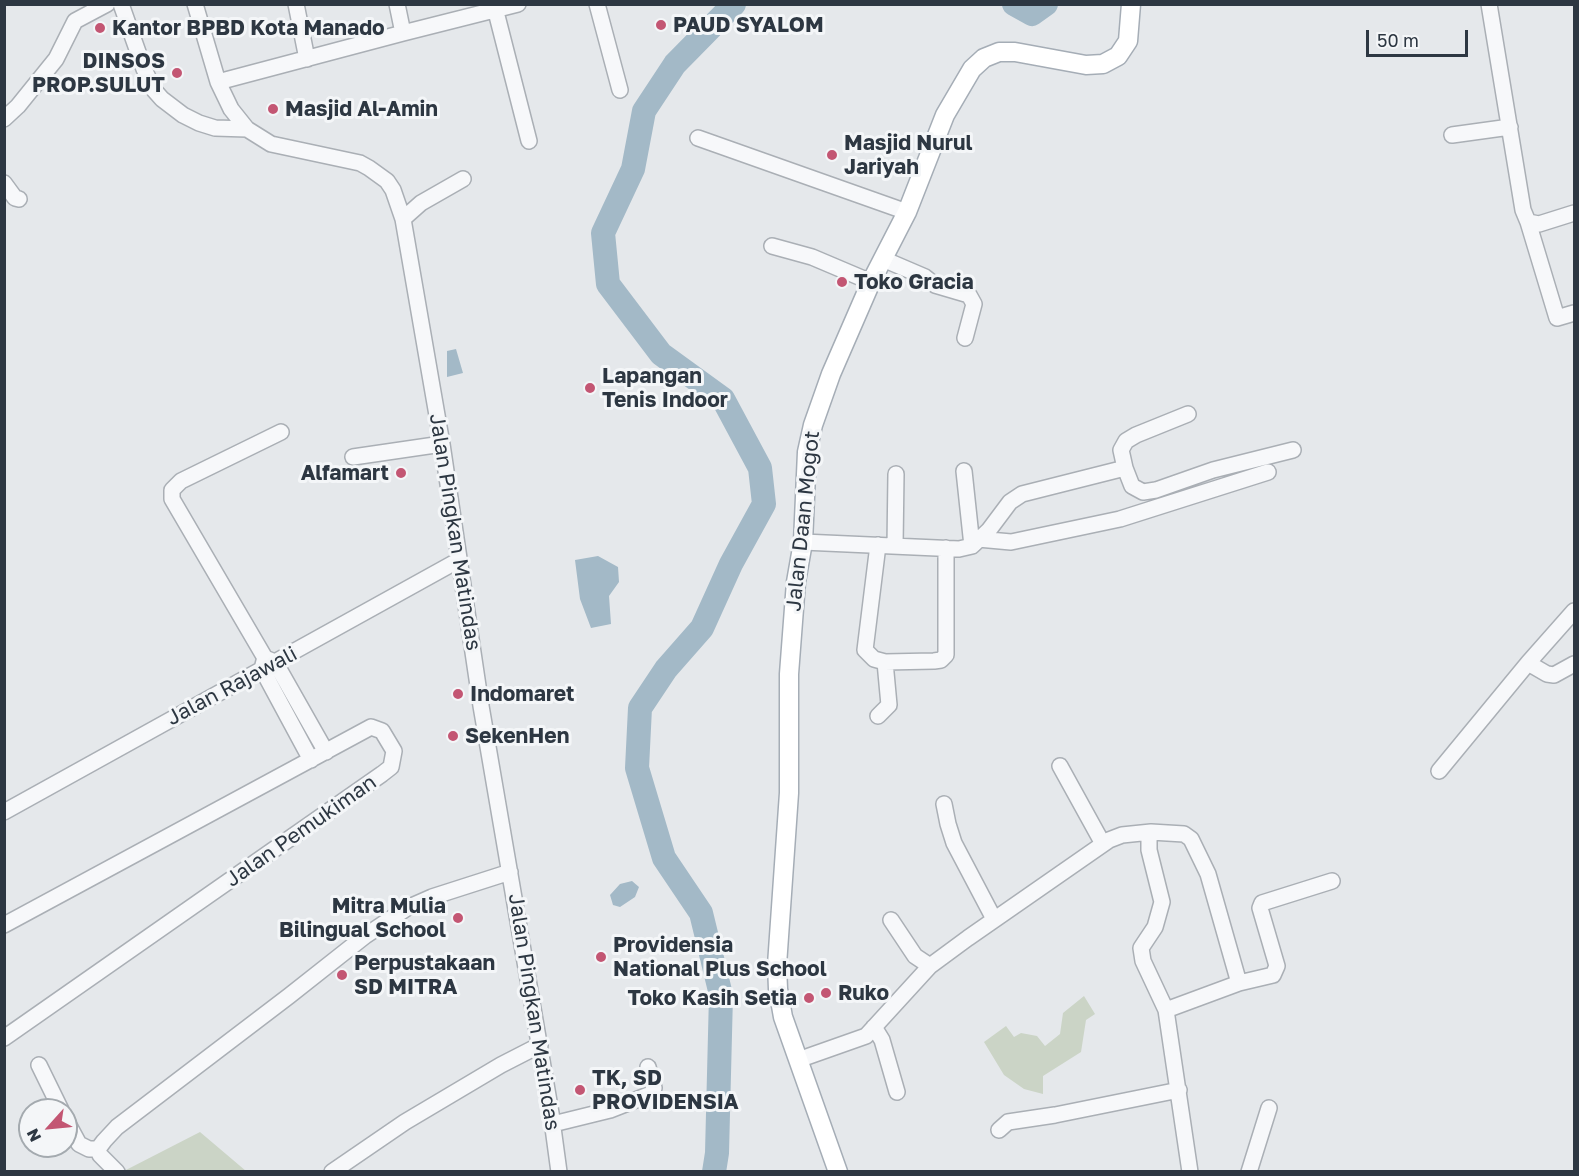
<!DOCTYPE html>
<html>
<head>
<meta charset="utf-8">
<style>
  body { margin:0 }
  #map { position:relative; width:1579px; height:1176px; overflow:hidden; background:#e5e8eb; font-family:"Golos Text",sans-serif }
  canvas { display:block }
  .frame { position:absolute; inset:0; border:6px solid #2d3742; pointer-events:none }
  .north { position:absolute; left:18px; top:1098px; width:60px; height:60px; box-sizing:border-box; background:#f4f6f8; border:2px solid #a4aaaf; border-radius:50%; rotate:243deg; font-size:16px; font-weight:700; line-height:24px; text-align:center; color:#2d3742 }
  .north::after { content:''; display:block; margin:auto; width:21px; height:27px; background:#c35673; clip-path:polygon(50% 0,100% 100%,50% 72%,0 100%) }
  .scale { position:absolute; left:1366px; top:30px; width:102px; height:27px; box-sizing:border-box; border:3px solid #2d3742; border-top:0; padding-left:8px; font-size:18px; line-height:21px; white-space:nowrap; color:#2d3742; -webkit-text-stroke:4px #f4f6f8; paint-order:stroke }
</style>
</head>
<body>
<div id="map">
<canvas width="1579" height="1176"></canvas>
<div class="frame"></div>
<div class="north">N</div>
<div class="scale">50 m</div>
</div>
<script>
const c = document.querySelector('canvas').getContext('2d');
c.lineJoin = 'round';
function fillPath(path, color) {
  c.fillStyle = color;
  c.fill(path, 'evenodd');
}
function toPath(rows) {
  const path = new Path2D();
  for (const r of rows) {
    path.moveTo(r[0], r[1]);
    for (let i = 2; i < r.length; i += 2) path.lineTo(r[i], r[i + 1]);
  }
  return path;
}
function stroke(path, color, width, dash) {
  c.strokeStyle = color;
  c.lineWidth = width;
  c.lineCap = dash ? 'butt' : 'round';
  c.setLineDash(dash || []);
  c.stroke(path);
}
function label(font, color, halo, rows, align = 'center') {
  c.font = font + ' "Golos Text",sans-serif';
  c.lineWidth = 6;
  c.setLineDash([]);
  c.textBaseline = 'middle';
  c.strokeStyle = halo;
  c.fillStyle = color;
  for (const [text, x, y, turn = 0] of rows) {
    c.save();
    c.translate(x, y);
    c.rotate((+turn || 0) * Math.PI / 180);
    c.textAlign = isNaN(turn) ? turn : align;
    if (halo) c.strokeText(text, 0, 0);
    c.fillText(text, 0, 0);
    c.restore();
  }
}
const green = toPath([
  [1084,996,1095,1014,1086,1020,1081,1052,1043,1076,1043,1094,1024,1089,1004,1075,984,1042,1006,1026,1014,1037,1021,1033,1037,1036,1045,1046,1060,1034,1063,1013],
  [200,1132,246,1171,124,1171]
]);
const water = toPath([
  [456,349,463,373,447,377,447,351],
  [598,556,618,567,619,582,609,596,611,624,591,628,580,599,575,560],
  [632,881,639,887,635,897,620,907,613,905,610,895,620,884]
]);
const river = toPath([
  [1014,4,1032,14,1046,4],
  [714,1172,717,1153,721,995,701,913,664,858,637,768,640,708,666,669,702,628,731,564,764,504,760,468,723,399,661,354,608,284,603,233,633,169,644,111,675,64,734,4]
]);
const minor = toPath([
  [121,4,144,69,154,90,162,99,183,115,199,123,215,128,247,129],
  [195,4,218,82,231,109,247,129,271,144,360,163,369,168,387,181,393,190,403,219,442,444,481,706,551,1113,559,1172],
  [296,4,307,59],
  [397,4,403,33],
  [494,4,529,141],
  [597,4,620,90],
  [1489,4,1523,210,1528,222,1539,224,1574,213],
  [218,82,403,33,518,4],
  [4,119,18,106,56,59,75,21,107,4],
  [1452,135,1510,127],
  [698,138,907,212],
  [4,183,15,198,19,199],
  [403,219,421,203,463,179],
  [1528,222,1557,318,1574,313],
  [772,246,812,257,871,282],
  [883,259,925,277,935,285,969,295,974,304,965,338],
  [281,432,181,481,172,490,172,499,265,658,275,662,326,752],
  [353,457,442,444],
  [1125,468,1121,450,1126,441,1136,435,1188,414],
  [964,471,972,546],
  [978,539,1011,542,1120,519,1268,472],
  [803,542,959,549,972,546,989,530,1010,502,1022,494,1125,468,1132,486,1143,492,1156,490,1213,470,1293,450],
  [878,545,865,650,874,659,885,662,934,661,941,660,946,655,946,548],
  [895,546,896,474],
  [264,661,262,669,311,760],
  [1528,663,1547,674,1554,675,1574,664],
  [878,716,889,705,885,662],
  [1060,766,1103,844],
  [1439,771,1528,663,1574,611],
  [944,804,948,824,954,843,994,919],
  [4,812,459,560],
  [1151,832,1149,840,1149,850,1162,902,1155,927,1141,948,1143,961,1166,1010,1190,1172],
  [891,920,915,956,930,966],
  [4,925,371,727,382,731,394,751,391,767,382,774,4,1038],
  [1166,1010,1239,983,1273,975,1277,966,1260,908,1262,903,1332,881],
  [874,1027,882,1040,897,1092],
  [798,1060,866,1036,930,966,968,938,1109,840,1122,835,1151,832,1184,834,1191,839,1208,874,1239,983],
  [39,1065,61,1110],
  [66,1120,79,1144,89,1149,98,1149],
  [553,1124,610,1110,651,1094,654,1088,648,1067],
  [999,1130,1008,1122,1055,1115,1179,1090],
  [117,1172,100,1155,98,1149,104,1141,117,1127,289,996,365,936,407,908,432,897,510,872],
  [332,1172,405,1122,501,1065,540,1045],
  [1249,1172,1269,1108]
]);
const major = toPath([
  [838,1172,783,1017,778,989,777,965,789,793,789,674,796,582,803,542,807,452,813,425,831,374,871,282,907,212,945,115,972,69,984,58,999,52,1015,52,1086,65,1103,64,1118,56,1128,41,1131,4]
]);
const markers = [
  [661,25,6,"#c35673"],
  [100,28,6,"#c35673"],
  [177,73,6,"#c35673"],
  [273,109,6,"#c35673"],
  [832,155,6,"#c35673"],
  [842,282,6,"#c35673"],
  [590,388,6,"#c35673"],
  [401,473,6,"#c35673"],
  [458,694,6,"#c35673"],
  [453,736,6,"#c35673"],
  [458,918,6,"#c35673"],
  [601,957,6,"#c35673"],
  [342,975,6,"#c35673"],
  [826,993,6,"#c35673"],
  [809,998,6,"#c35673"],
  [580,1090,6,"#c35673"]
];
const poiNames = [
  ["PAUD SYALOM",673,25],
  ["Kantor BPBD Kota Manado",112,28],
  ["DINSOS",165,61,"right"],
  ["PROP.SULUT",165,85,"right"],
  ["Masjid Al-Amin",285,109],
  ["Masjid Nurul",844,143],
  ["Jariyah",844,167],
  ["Toko Gracia",854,282],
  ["Lapangan",602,376],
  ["Tenis Indoor",602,400],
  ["Alfamart",389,473,"right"],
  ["Indomaret",470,694],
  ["SekenHen",465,736],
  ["Mitra Mulia",446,906,"right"],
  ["Bilingual School",446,930,"right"],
  ["Providensia",613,945],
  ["National Plus School",613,969],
  ["Perpustakaan",354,963],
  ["SD MITRA",354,987],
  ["Ruko",838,993],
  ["Toko Kasih Setia",797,998,"right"],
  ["TK, SD",592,1078],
  ["PROVIDENSIA",592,1102]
];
const streetNames = [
  ["Jalan Daan Mogot",803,521,-84],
  ["Jalan Pingkan Matindas",455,532,81],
  ["Jalan Rajawali",232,686,-28],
  ["Jalan Pemukiman",301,831,-35],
  ["Jalan Pingkan Matindas",534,1012,81]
];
fillPath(green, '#cbd4c6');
fillPath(water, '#a3b9c7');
stroke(river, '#a3b9c7', 24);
stroke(minor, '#aaafb5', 18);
stroke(major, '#a5adb6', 21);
stroke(minor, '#f7f8fa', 15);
stroke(major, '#fff', 18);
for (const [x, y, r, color] of markers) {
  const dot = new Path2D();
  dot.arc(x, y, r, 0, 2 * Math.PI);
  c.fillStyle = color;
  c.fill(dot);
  stroke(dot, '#f4f6f8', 2);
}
label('bold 21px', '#2d3742', '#f4f6f8', poiNames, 'left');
label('21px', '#2d3742', '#f4f6f8', streetNames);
</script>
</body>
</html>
